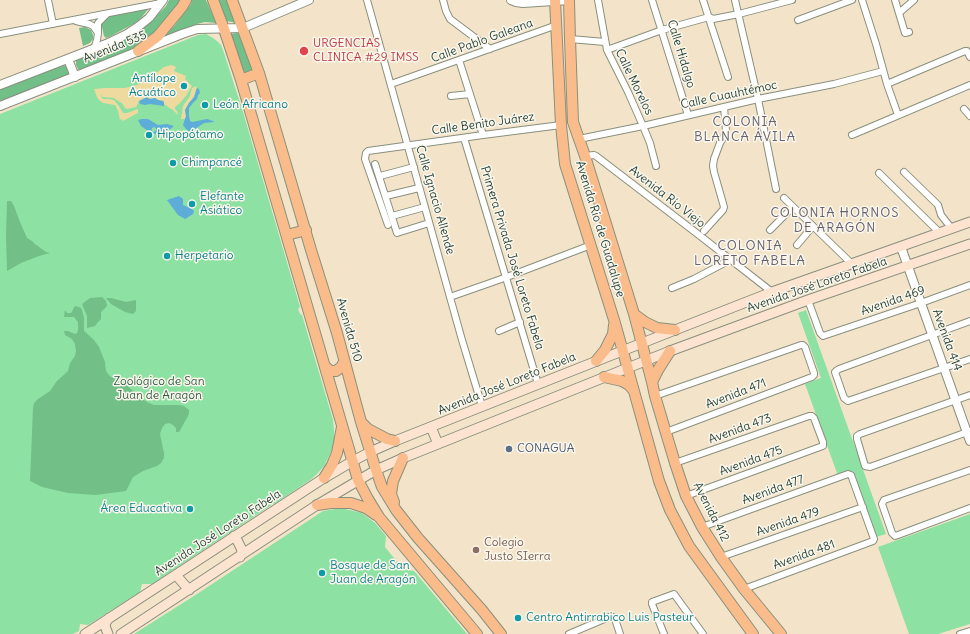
<!DOCTYPE html>
<html>
<head>
<meta charset="utf-8">
<style>
  body { margin:0 }
  canvas { display:block; background:#f3e4c9 }
</style>
</head>
<body>
<canvas width="970" height="634"></canvas>
<script>
const c = document.querySelector('canvas').getContext('2d');
c.lineJoin = 'round';
function fillPath(path, color) {
  c.fillStyle = color;
  c.fill(path, 'evenodd');
}
function toPath(rows) {
  const path = new Path2D();
  for (const r of rows) {
    path.moveTo(r[0], r[1]);
    for (let i = 2; i < r.length; i += 2) path.lineTo(r[i], r[i + 1]);
  }
  return path;
}
function stroke(path, color, width, dash) {
  c.strokeStyle = color;
  c.lineWidth = width;
  c.lineCap = dash ? 'butt' : 'round';
  c.setLineDash(dash || []);
  c.stroke(path);
}
function label(font, color, halo, rows, align = 'center') {
  c.font = font + ' Delius,sans-serif';
  c.lineWidth = 3;
  c.setLineDash([]);
  c.textBaseline = 'middle';
  c.strokeStyle = halo;
  c.fillStyle = color;
  for (const [text, x, y, turn = 0] of rows) {
    c.save();
    c.translate(x, y);
    c.rotate((+turn || 0) * Math.PI / 180);
    c.textAlign = isNaN(turn) ? turn : align;
    if (halo) c.strokeText(text, 0, 0);
    c.fillText(text, 0, 0);
    c.restore();
  }
}
const green = toPath([
  [206,34,213,38,217,41,221,45,224,53,243,112,300,307,298,309,300,314,302,315,333,420,334,431,334,442,330,454,324,466,317,474,310,480,274,504,273,503,270,506,152,584,142,584,140,592,88,625,80,624,79,631,73,634,0,634,0,114,198,35],
  [806,310,886,534,876,537,853,471,838,476,805,384,821,378,798,313],
  [341,508,362,513,375,523,386,536,385,547,403,569,414,571,467,634,134,634,197,594,323,511],
  [970,514,970,624,938,634,909,634,878,547]
]);
const forest = toPath([
  [169,0,183,0,163,27,142,44,130,50,90,67,82,70,78,69,76,65,76,60,79,58,115,44,138,33,148,25,158,14,166,6],
  [192,0,206,0,216,23,205,22,197,24,164,37,175,25,191,4],
  [217,0,228,0,238,24,232,22,226,21],
  [150,7,141,18,135,23,111,36,106,38,104,36,102,27,102,23,106,18,110,16],
  [85,27,91,30,93,35,93,39,90,43,83,46,79,28],
  [236,33,243,34,256,68,246,76,244,72,231,34],
  [63,65,66,66,69,69,69,73,67,76,0,103,0,89],
  [7,201,11,201,14,206,20,222,27,238,32,241,35,244,46,252,50,253,39,256,21,263,7,271,6,237],
  [102,297,106,301,107,306,101,312,101,319,98,322,95,326,87,328,87,316,82,304,90,298],
  [106,298,111,298,126,302,136,300,136,311,133,314,125,312,111,304],
  [76,306,81,308,82,310,84,318,84,331,94,340,99,347,105,362,106,371,108,374,111,377,117,378,122,381,142,399,149,403,154,405,180,405,184,406,189,410,189,413,188,416,179,432,176,432,176,428,173,425,169,423,165,424,162,428,160,434,164,453,164,458,161,463,157,466,143,471,133,477,126,491,95,495,68,493,42,487,30,481,33,408,34,403,38,399,50,391,57,381,68,371,70,363,75,356,76,351,75,344,72,339,65,335,64,331,68,331,75,334,77,333,78,330,78,322,74,317,64,317,64,316,65,310,67,313,71,313,73,310,74,307]
]);
const sand = toPath([
  [171,65,176,67,174,71,186,76,185,79,192,86,190,89,186,96,179,104,175,107,175,109,177,111,178,115,172,109,171,109,164,104,163,101,158,100,155,98,150,99,147,97,139,101,136,107,127,109,125,108,122,103,118,101,114,98,103,97,100,93,103,99,108,99,114,100,119,106,123,113,127,113,138,109,138,113,134,115,123,121,121,119,120,120,118,111,115,105,103,103,99,100,97,97,94,89,105,88,125,88,137,85,147,80,164,67],
  [197,86,194,97,189,103,185,110,186,116,185,119,181,119,183,106,185,103,190,96,192,88]
]);
const water = toPath([
  [197,88,199,89,200,93,198,95,197,99,193,103,189,108,189,116,190,121,192,122,207,119,213,121,214,122,204,123,195,129,189,131,186,129,183,125,186,116,185,110,189,103,194,97],
  [147,97,150,99,155,98,158,100,163,101,164,102,164,106,150,104,145,105,140,104,139,101],
  [142,119,148,119,158,125,167,124,174,126,165,133,155,134,153,133,156,130,156,128,154,127,152,128,151,133,141,126,138,120],
  [179,196,183,199,183,205,192,209,194,211,193,214,185,219,178,215,167,200]
]);
const minor = toPath([
  [48,0,53,24],
  [367,0,462,340,482,406],
  [443,0,446,11,450,19,490,49],
  [598,0,607,50,628,92,643,126,650,143,656,166],
  [652,0,688,115],
  [703,0,728,77],
  [735,0,758,99,776,189],
  [862,0,876,44,887,84,898,115],
  [895,0,905,33,909,32],
  [899,13,914,0],
  [798,20,852,0],
  [76,21,89,24,93,26,98,33,97,40,94,49],
  [98,33,98,23,107,14],
  [0,34,161,3],
  [570,39,605,42],
  [607,50,662,30,709,17,713,19,739,14,792,0],
  [459,60,483,135],
  [391,84,557,25],
  [887,84,965,51,967,51,970,57],
  [451,96,470,94],
  [964,109,970,116],
  [852,135,970,85],
  [464,138,538,384],
  [579,139,643,126,758,99,834,84,883,71],
  [585,156,594,155,596,156,699,235,772,292],
  [375,164,397,233,429,223],
  [904,172,936,203,938,205,941,215,952,229],
  [879,173,940,233],
  [380,176,414,167],
  [386,196,419,188],
  [784,198,852,264],
  [392,216,425,207],
  [388,225,365,159,366,153,368,151,483,135,561,125],
  [770,230,793,207],
  [704,231,723,210,724,207,714,172,713,166,714,159,720,143,725,135,726,131,724,107],
  [797,245,813,226],
  [672,288,694,279,730,260],
  [450,297,507,277,591,245],
  [808,300,820,333,823,336,921,303,970,285],
  [970,321,839,369,836,371,835,372,844,398,848,401,970,359],
  [499,331,520,322],
  [970,395,860,434,857,436,857,439,865,466,870,467,970,431],
  [655,396,801,345,803,345,805,347,814,373,814,375,812,377,666,432],
  [675,463,809,416,812,416,814,418,823,442,823,446,820,447,686,496],
  [970,470,884,500,882,504,892,533,895,536,898,535,970,508],
  [702,527,848,474,851,475,874,539,873,541,744,589],
  [721,557,863,507],
  [569,634,609,617,613,617,615,619,620,634],
  [664,634,652,604,652,602,674,594,703,634],
  [960,634,970,631]
]);
const tertiary = toPath([
  [511,0,516,2,523,3,569,0],
  [68,59,75,77],
  [0,85,106,44,127,34,139,26,149,18,163,0],
  [0,106,182,34,197,29,243,28,309,0],
  [901,247,970,441]
]);
const secondary = toPath([
  [431,427,438,444],
  [234,536,237,540,241,548,242,552,240,557],
  [176,575,189,590],
  [85,634,324,478,353,461,370,452,395,441,675,330,772,292,970,222],
  [108,634,105,626,106,622,109,618],
  [121,634,317,505,376,470,403,458,670,351,808,300,970,244]
]);
const primary = toPath([
  [213,0,224,29,241,80,358,480,368,499,379,517,477,634],
  [232,0,259,73,311,250,337,333,361,422,376,470,382,487,396,510,418,538,482,610,501,634],
  [555,0,561,125,565,164,615,323,659,481,670,510,689,546,753,634],
  [569,0,570,39,573,122,585,156,634,314,652,382,655,396,675,463,686,496,702,527,721,557,744,589,781,634],
  [138,51,158,36,182,7,186,0],
  [241,80,259,73],
  [287,235,306,230],
  [634,314,645,322,657,328,675,330],
  [596,361,605,350,613,334,614,325],
  [325,366,329,370,332,371,336,371,341,367,344,362],
  [604,377,622,381,629,385,634,391],
  [652,382,658,370,670,351],
  [362,423,368,429,387,439,395,441],
  [324,478,332,465,337,453,342,427],
  [394,502,391,494,393,481,403,458],
  [317,505,331,503,351,503,366,508,376,515]
]);
const markers = [
  [304,51,5,"#e0444e"],
  [184,86,4,"#0f9aa8"],
  [205,105,4,"#0f9aa8"],
  [149,135,4,"#0f9aa8"],
  [173,163,4,"#0f9aa8"],
  [192,204,4,"#0f9aa8"],
  [167,256,4,"#0f9aa8"],
  [509,449,4,"#5c6f8a"],
  [190,509,4,"#0f9aa8"],
  [476,550,4,"#8d6e63"],
  [322,573,4,"#0f9aa8"],
  [518,618,4,"#0f9aa8"]
];
const streetNames = [
  ["Calle Pablo Galeana",482,41,-20],
  ["Avenida 535",115,47,-22],
  ["Calle Hidalgo",681,54,73],
  ["Calle Morelos",634,82,64],
  ["Calle Cuauhtémoc",729,95,-12],
  ["Calle Benito Juárez",483,124,-8],
  ["Avenida Río Viejo",667,197,38],
  ["Calle Ignacio Allende",435,200,74],
  ["Avenida Río de Guadalupe",600,229,73],
  ["Primera Privada José Loreto Fabela",512,258,73],
  ["Avenida José Loreto Fabela",817,285,-19],
  ["Avenida 469",893,301,-19],
  ["Avenida 510",349,330,74],
  ["Avenida 414",947,340,70],
  ["Avenida José Loreto Fabela",507,384,-22],
  ["Avenida 471",736,394,-21],
  ["Avenida 473",740,429,-20],
  ["Avenida 475",751,461,-20],
  ["Avenida 477",773,490,-20],
  ["Avenida 412",711,512,63],
  ["Avenida 479",788,522,-19],
  ["Avenida José Loreto Fabela",218,533,-33],
  ["Avenida 481",804,555,-20]
];
const healthNames = [
  ["URGENCIAS",313,44],
  ["CLINICA #29 IMSS",313,58]
];
const cultureNames = [
  ["Antílope",176,79,"right"],
  ["Acuático",176,93,"right"],
  ["León Africano",213,105],
  ["Hipopótamo",157,135],
  ["Chimpancé",181,163],
  ["Elefante",200,197],
  ["Asiático",200,211],
  ["Herpetario",175,256],
  ["Área Educativa",182,509,"right"],
  ["Bosque de San",330,566],
  ["Juan de Aragón",330,580],
  ["Centro Antirrabico Luis Pasteur",526,618]
];
const parkNames = [
  ["Zoológico de San",159,382],
  ["Juan de Aragón",159,396]
];
const serviceNames = [
  ["CONAGUA",517,449]
];
const educationNames = [
  ["Colegio",484,543],
  ["Justo SIerra",484,557]
];
const neighbourhoodNames = [
  ["COLONIA",745,122],
  ["BLANCA ÁVILA",745,137],
  ["COLONIA HORNOS",835,213],
  ["DE ARAGÓN",835,228],
  ["COLONIA",750,246],
  ["LORETO FABELA",750,261]
];
fillPath(green, '#8de1a2');
fillPath(forest, '#72bf88');
fillPath(sand, '#eeda9e');
fillPath(water, '#5eacd8');
stroke(minor, '#89907e', 8);
stroke(tertiary, '#89907e', 10);
stroke(secondary, '#89907e', 11);
stroke(primary, '#89907e', 12);
stroke(minor, '#fff', 6);
stroke(tertiary, '#fff', 8);
stroke(secondary, '#fde4d1', 9);
stroke(primary, '#fabc8b', 10);
for (const [x, y, r, color] of markers) {
  const dot = new Path2D();
  dot.arc(x, y, r, 0, 2 * Math.PI);
  c.fillStyle = color;
  c.fill(dot);
  stroke(dot, '#fbf7ec', 1.5);
}
label('12px', '#1f3d34', '#fbf7ec', streetNames);
label('12px', '#be3a42', '#fbf7ec', healthNames, 'left');
label('12px', '#0d838f', '#fbf7ec', cultureNames, 'left');
label('12px', '#355e4a', '#fbf7ec', parkNames);
label('12px', '#4e5e75', '#fbf7ec', serviceNames, 'left');
label('12px', '#785e54', '#fbf7ec', educationNames, 'left');
c.letterSpacing = '1px';
label('13px', '#666270', '#fbf7ec', neighbourhoodNames);
c.letterSpacing = '0px';
</script>
</body>
</html>
